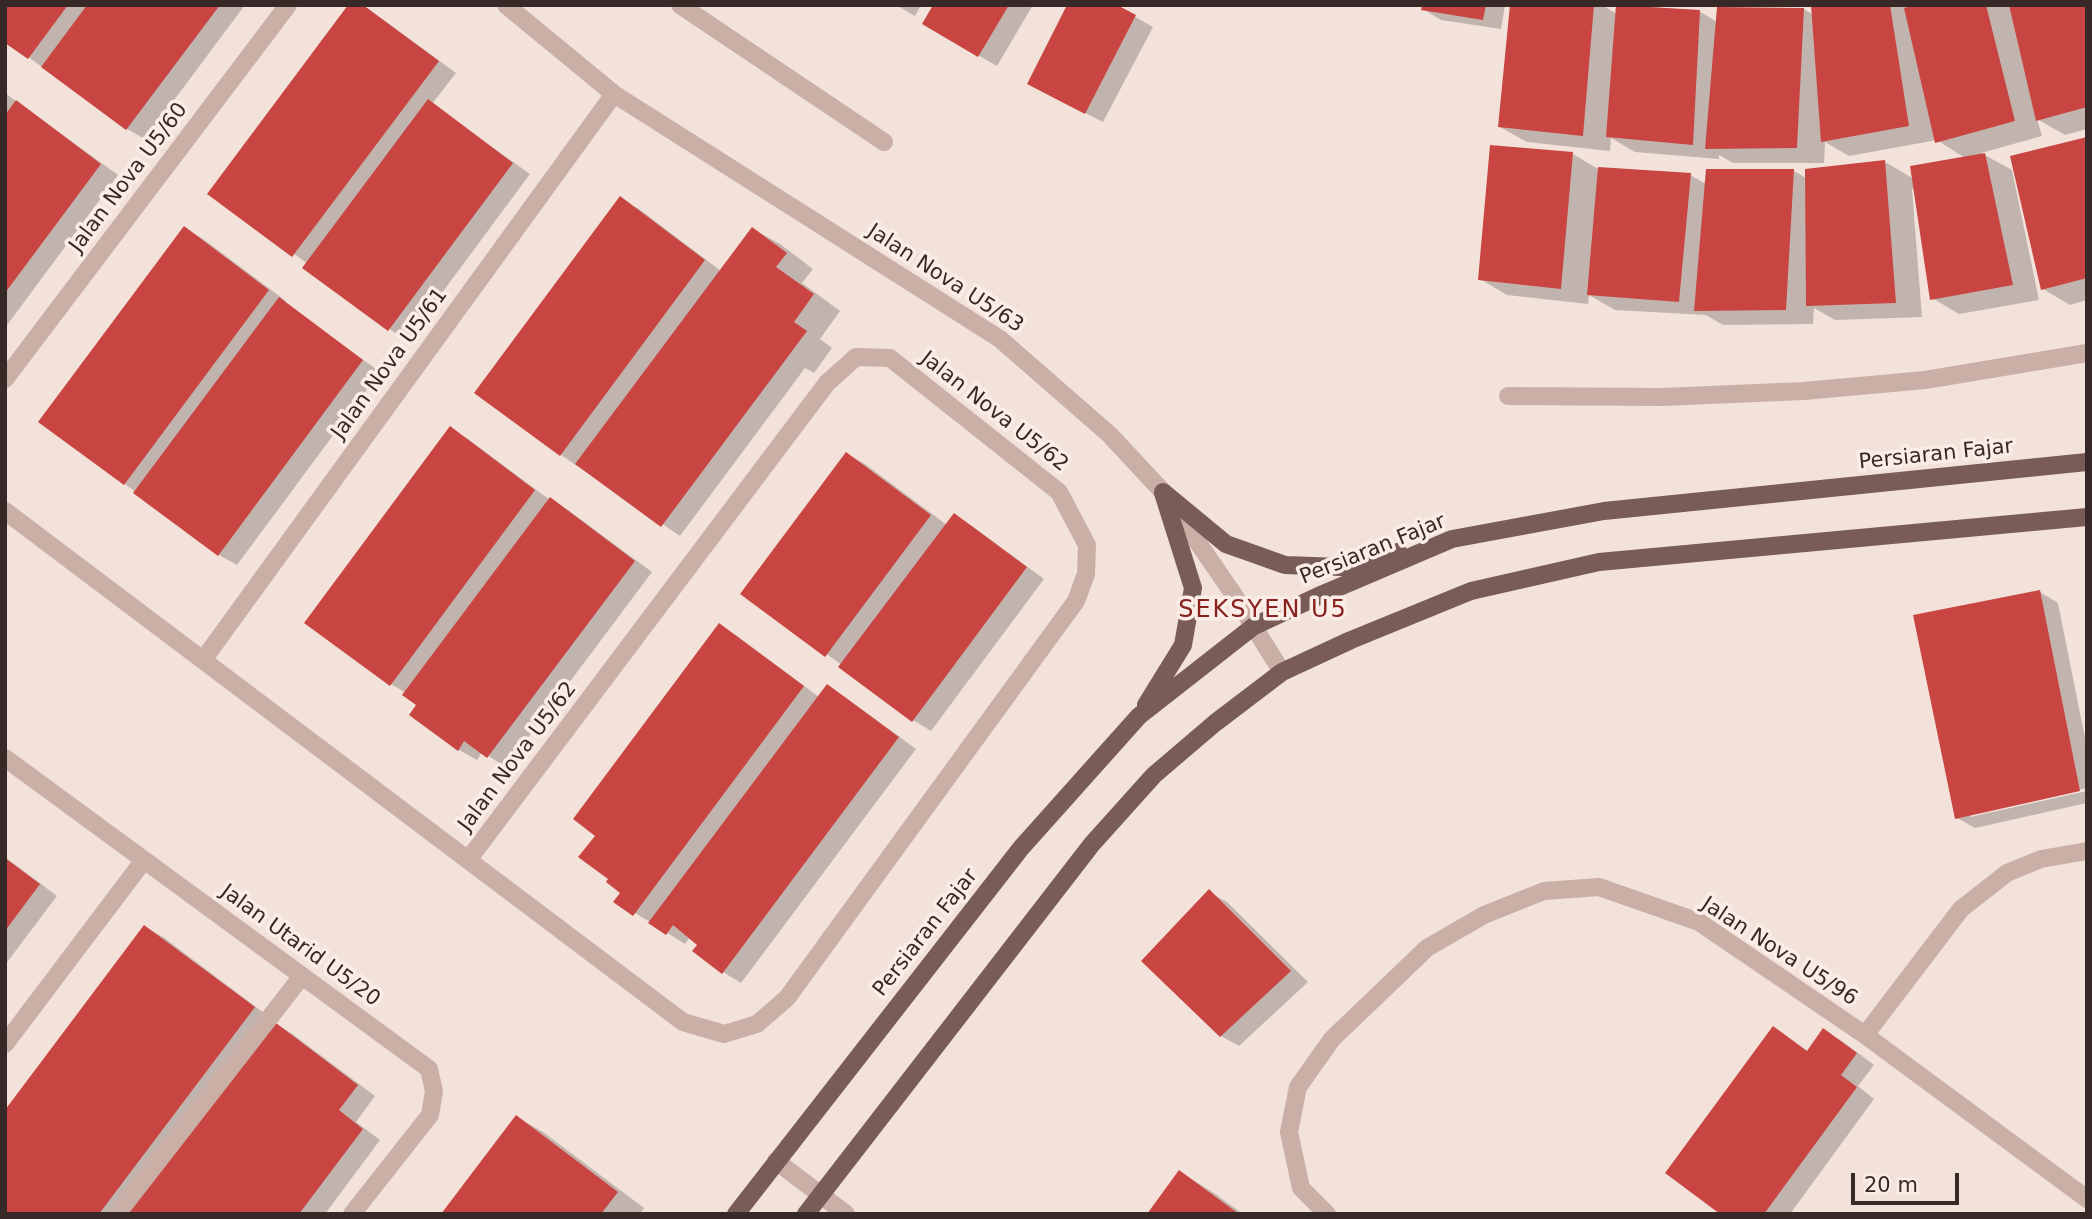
<!DOCTYPE html>
<html>
<head>
<meta charset="utf-8">
<style>
  body { margin:0 }
  #map { position:relative; width:2092px; height:1219px; overflow:hidden; background:#f2e2da; font-family:"DejaVu Sans",sans-serif }
  canvas { display:block }
  .frame { position:absolute; inset:0; border:7px solid #362927; pointer-events:none }
  .scale { position:absolute; left:1851px; top:1173px; width:108px; height:32px; box-sizing:border-box; border:4px solid #362927; border-top:0; padding-left:9px; font-size:21px; line-height:24px; white-space:nowrap; color:#362927; -webkit-text-stroke:5px #faede7; paint-order:stroke }
</style>
</head>
<body>
<div id="map">
<canvas width="2092" height="1219"></canvas>
<div class="frame"></div>
<div class="scale">20 m</div>
</div>
<script>
const c = document.querySelector('canvas').getContext('2d');
c.lineJoin = 'round';
function fillPath(path, color) {
  c.fillStyle = color;
  c.fill(path, 'evenodd');
}
function toPath(rows) {
  const path = new Path2D();
  for (const r of rows) {
    path.moveTo(r[0], r[1]);
    for (let i = 2; i < r.length; i += 2) path.lineTo(r[i], r[i + 1]);
  }
  return path;
}
function stroke(path, color, width, dash) {
  c.strokeStyle = color;
  c.lineWidth = width;
  c.lineCap = dash ? 'butt' : 'round';
  c.setLineDash(dash || []);
  c.stroke(path);
}
function label(font, color, halo, rows, align = 'center') {
  c.font = font + ' "DejaVu Sans",sans-serif';
  c.lineWidth = 7;
  c.setLineDash([]);
  c.textBaseline = 'middle';
  c.strokeStyle = halo;
  c.fillStyle = color;
  for (const [text, x, y, turn = 0] of rows) {
    c.save();
    c.translate(x, y);
    c.rotate((+turn || 0) * Math.PI / 180);
    c.textAlign = isNaN(turn) ? turn : align;
    if (halo) c.strokeText(text, 0, 0);
    c.fillText(text, 0, 0);
    c.restore();
  }
}
const shadow = toPath([
  [5,5,245,5,145,139,127,129,5,40],
  [363,5,456,73,432,104,530,174,407,340,389,329,308,264,210,193],
  [896,5,921,5,915,16],
  [935,5,1033,5,997,66,924,24],
  [1114,5,1153,27,1103,122,1047,93],
  [1424,5,1505,5,1501,29,1441,20,1423,9],
  [1512,5,1602,5,1617,14,1618,5,1626,5,1699,11,1717,22,1804,9,1813,15,1819,5,1909,5,1913,8,1923,5,2007,5,2012,8,2087,5,2087,129,2065,135,2037,119,2042,136,1981,153,2012,170,2039,300,1959,314,1932,298,1915,188,1912,189,1922,317,1835,320,1814,308,1813,324,1723,325,1706,315,1615,310,1589,295,1588,304,1507,295,1480,279,1573,154,1598,169,1690,175,1706,184,1794,171,1806,178,1885,162,1914,179,1965,158,1937,140,1849,156,1825,142,1824,163,1733,163,1719,155,1719,159,1635,152,1611,138,1610,151,1527,142,1500,127],
  [5,93,118,175,5,328],
  [2087,139,2087,300,2070,305,2043,289],
  [620,199,639,209,721,271,753,229,780,244,813,269,802,283,840,311,820,339,832,348,814,373,805,368,680,536,561,455],
  [185,228,203,239,286,301,285,303,380,372,237,565,219,555,125,484],
  [450,429,468,439,550,500,568,510,652,572,506,767,482,752,477,760,459,750,419,705,406,693,391,684],
  [847,454,865,464,947,525,954,515,972,526,1044,579,931,731,913,720,842,665,742,594],
  [2040,592,2058,603,2087,748,2087,788,1970,814,1970,817,2087,791,2087,803,1975,828,1957,818],
  [719,625,737,636,819,697,827,686,845,697,916,749,741,983,723,972,700,944,690,937,685,944,616,901,623,892,610,878,597,835],
  [5,857,57,896,5,965],
  [1209,892,1227,902,1308,982,1239,1046,1221,1036],
  [145,927,163,937,272,1019,270,1021,291,1033,375,1096,356,1122,380,1140,325,1214,5,1214],
  [1773,1028,1809,1052,1824,1031,1842,1041,1874,1065,1858,1086,1874,1099,1790,1214,1723,1214],
  [516,1117,543,1132,644,1208,640,1214,443,1214],
  [1180,1172,1214,1193,1243,1214,1149,1214]
]);
const building = toPath([
  [5,5,68,5,28,59,5,43],
  [87,5,220,5,126,130,41,67],
  [348,5,363,5,439,61,292,257,207,194],
  [933,5,1009,5,978,57,922,24],
  [1067,5,1117,5,1136,15,1085,114,1027,84],
  [1422,5,1486,5,1483,20,1421,10],
  [1510,5,1594,5,1583,136,1498,127],
  [1616,5,1700,10,1693,145,1606,137],
  [1811,5,1890,5,1909,126,1821,142],
  [1916,5,1986,5,2015,121,1935,143,1904,8],
  [2009,5,2087,5,2087,107,2036,121],
  [1717,7,1804,8,1797,148,1705,149],
  [428,99,513,163,388,331,302,268],
  [16,100,101,164,5,293,5,115],
  [2087,137,2087,278,2041,290,2010,156],
  [1490,145,1573,152,1561,289,1478,280],
  [1985,153,2013,285,1930,300,1910,166],
  [1885,160,1896,303,1806,306,1805,169],
  [1598,167,1691,173,1679,302,1587,295],
  [1706,169,1794,169,1786,310,1694,311],
  [620,196,705,260,560,456,474,393],
  [184,226,269,290,124,485,38,422],
  [752,227,787,253,776,267,814,294,794,322,807,331,661,527,575,464],
  [279,297,363,360,218,556,133,493],
  [450,426,535,490,390,686,304,623],
  [846,452,931,515,825,657,740,594],
  [550,497,635,561,487,758,464,741,458,751,409,715,416,705,402,695],
  [954,513,1027,567,912,722,838,667],
  [2040,590,2080,791,1955,819,1913,615],
  [719,623,804,686,633,916,613,902,620,893,606,882,608,879,578,857,595,836,573,819],
  [827,684,899,737,722,974,692,951,697,945,673,925,666,935,648,923],
  [5,858,40,884,5,931],
  [1209,889,1291,971,1220,1037,1141,961],
  [144,925,255,1007,99,1214,5,1214,5,1110],
  [272,1020,358,1085,339,1110,363,1129,299,1214,126,1214],
  [1773,1026,1807,1051,1823,1028,1857,1053,1841,1075,1857,1087,1764,1214,1720,1214,1665,1173],
  [516,1115,618,1192,601,1214,441,1214],
  [1179,1170,1239,1214,1147,1214]
]);
const minor = toPath([
  [506,5,614,94,1000,339,1110,435,1163,492,1234,595,1282,672],
  [680,5,884,142],
  [5,379,288,5],
  [1508,396,1662,397,1804,391,1925,380,2087,353],
  [5,511,468,860,683,1022,724,1034,757,1024,787,998,1076,601,1086,574,1087,545,1059,492,890,358,856,357,827,383,468,860],
  [203,660,614,94],
  [5,758,429,1069,434,1091,430,1115,352,1214],
  [1865,1035,1961,909,2007,873,2041,859,2087,851],
  [5,1044,144,860],
  [776,1161,846,1214],
  [117,1214,302,976],
  [1327,1214,1301,1188,1289,1132,1298,1087,1332,1039,1427,948,1484,915,1544,891,1599,887,1699,922,1865,1035,2087,1199]
]);
const major = toPath([
  [1163,492,1226,544,1285,565,1341,567,1398,552],
  [1146,705,1183,645,1193,588,1163,493],
  [736,1214,1021,848,1139,716,1254,626,1323,594,1452,539,1604,511,2087,462],
  [806,1214,1092,844,1154,775,1215,723,1282,672,1351,640,1471,591,1599,562,2087,517]
]);
const streetNames = [
  ["Jalan Nova U5/60",129,178,-53],
  ["Jalan Nova U5/63",945,279,33],
  ["Jalan Nova U5/61",390,364,-54],
  ["Jalan Nova U5/62",994,412,38],
  ["Persiaran Fajar",1936,455,-6],
  ["Persiaran Fajar",1373,550,-22],
  ["Jalan Nova U5/62",518,757,-53],
  ["Persiaran Fajar",926,933,-52],
  ["Jalan Utarid U5/20",300,946,36],
  ["Jalan Nova U5/96",1779,952,33]
];
const quarterNames = [
  ["SEKSYEN U5",1263,611]
];
fillPath(shadow, '#0003');
fillPath(building, '#c84542');
stroke(minor, '#caafa6', 18);
stroke(major, '#795c58', 18);
label('21px', '#362927', '#faede7', streetNames);
c.letterSpacing = '2px';
label('24px', '#87211e', '#faede7', quarterNames);
c.letterSpacing = '0px';
</script>
</body>
</html>
